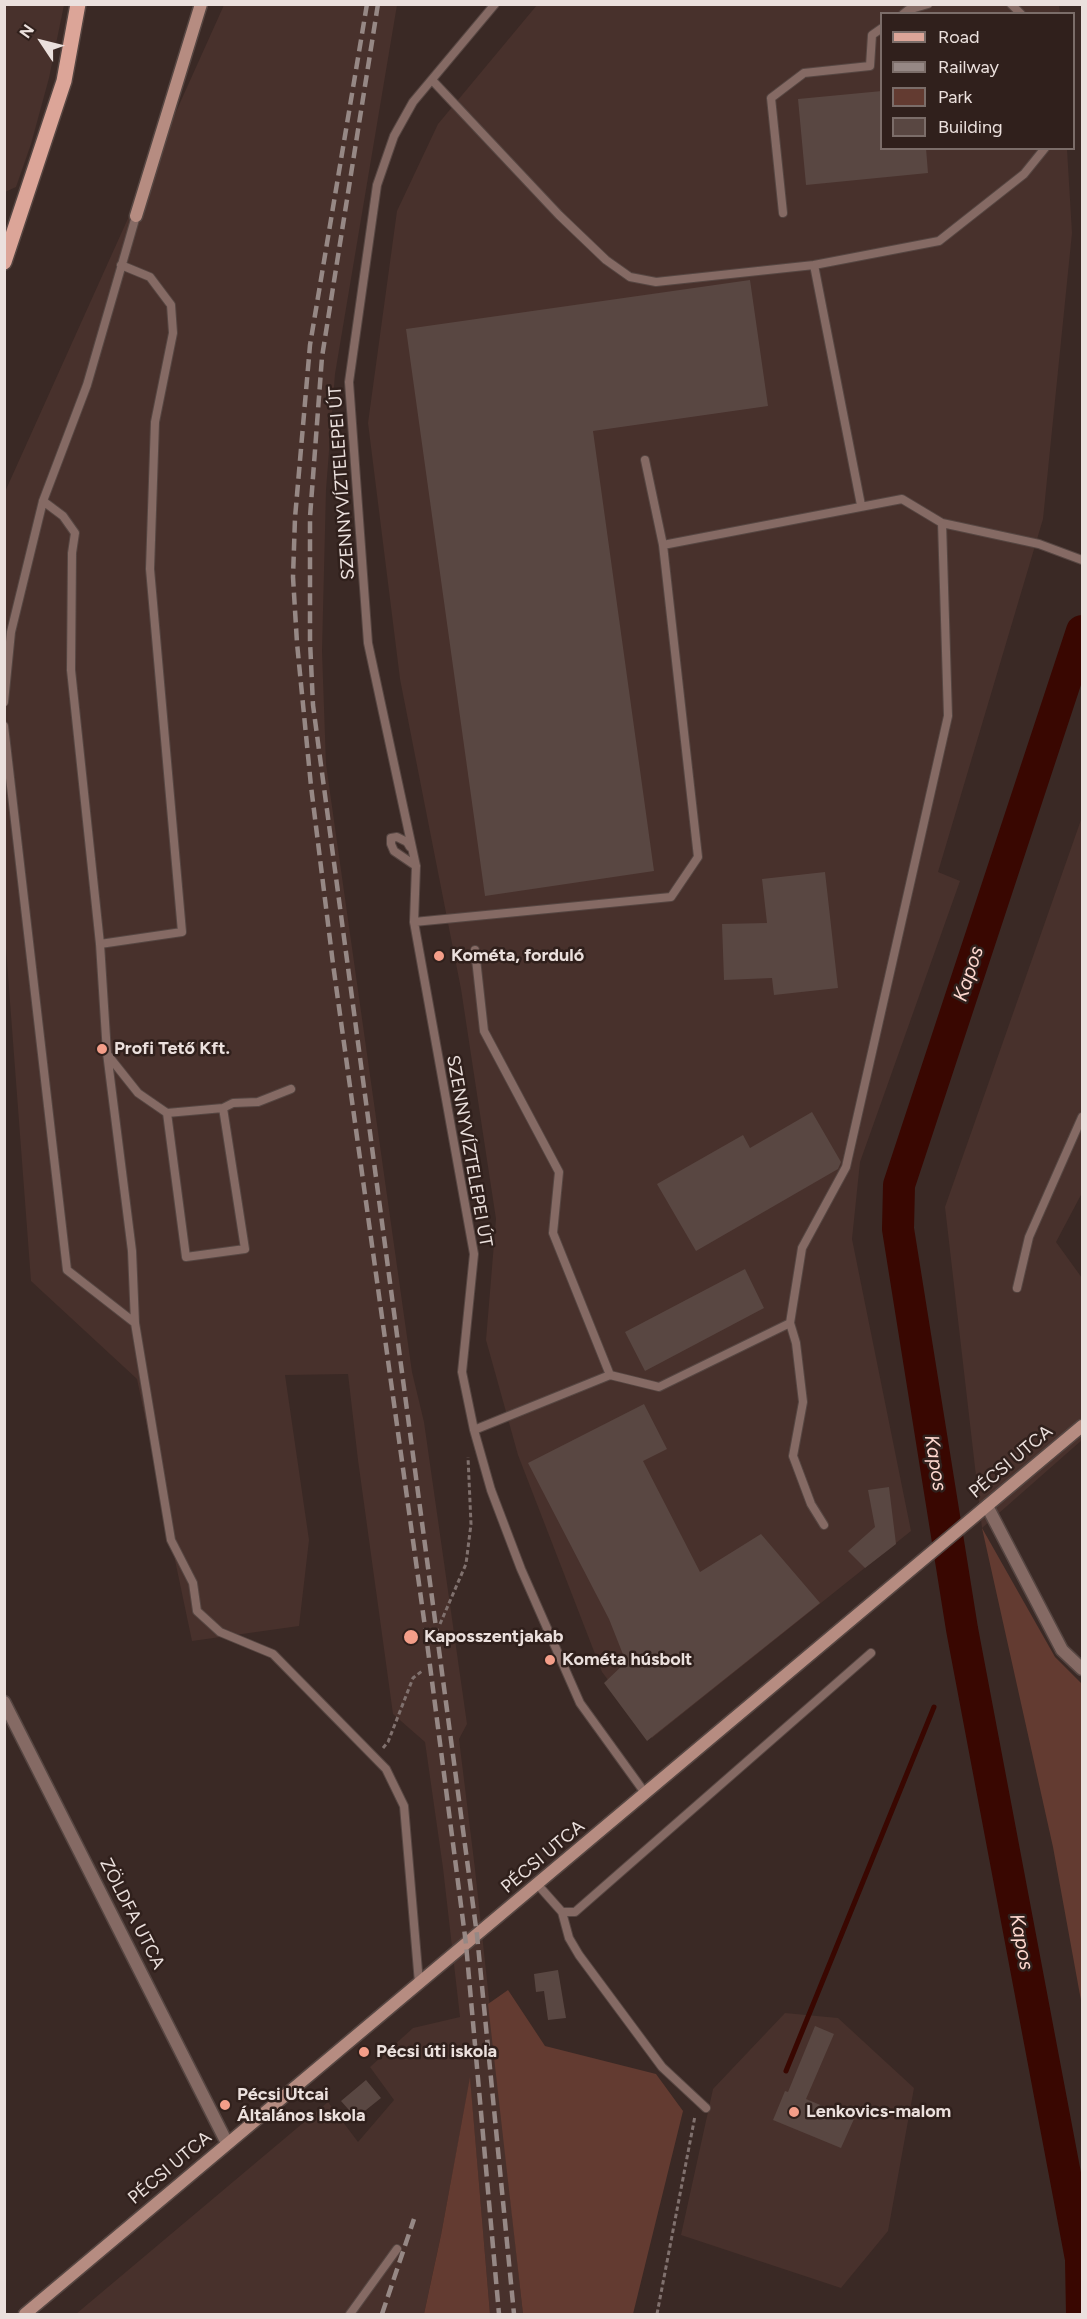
<!DOCTYPE html>
<html>
<head>
<meta charset="utf-8">
<style>
  body { margin:0 }
  #map { position:relative; width:1087px; height:2319px; overflow:hidden; background:#3a2925; font-family:Figtree,sans-serif }
  canvas { display:block }
  .frame { position:absolute; inset:0; border:6px solid #ebe0dd; pointer-events:none }
  .legend { position:absolute; left:880px; top:12px; width:195px; height:138px; box-sizing:border-box; background:#30201c; border:2px solid #7b6d69; margin:0; padding:8px 10px; list-style:none; font-size:18px; color:#ebe0dd }
  .legend li { display:flex; align-items:center; gap:12px; height:30px }
  .legend b { width:30px; border:2px solid #7b6d69 }
  .north { position:absolute; left:12px; top:12px; width:60px; height:60px; -webkit-text-stroke:4px #30201c; paint-order:stroke; rotate:305deg; font-size:16px; font-weight:700; line-height:24px; text-align:center; color:#ebe0dd }
  .north::after { content:''; display:block; margin:auto; width:21px; height:27px; background:#ebe0dd; clip-path:polygon(50% 0,100% 100%,50% 72%,0 100%) }
</style>
</head>
<body>
<div id="map">
<canvas width="1087" height="2319"></canvas>
<div class="frame"></div>
<ul class="legend">
<li><b style="height:8px;background:#dca598"></b>Road</li>
<li><b style="height:8px;background:#968885"></b>Railway</li>
<li><b style="height:16px;background:#633b31"></b>Park</li>
<li><b style="height:16px;background:#594742"></b>Building</li>
</ul>
<div class="north">N</div>
</div>
<script>
const c = document.querySelector('canvas').getContext('2d');
c.lineJoin = 'round';
function fillPath(path, color) {
  c.fillStyle = color;
  c.fill(path, 'evenodd');
}
function toPath(rows) {
  const path = new Path2D();
  for (const r of rows) {
    path.moveTo(r[0], r[1]);
    for (let i = 2; i < r.length; i += 2) path.lineTo(r[i], r[i + 1]);
  }
  return path;
}
function stroke(path, color, width, dash) {
  c.strokeStyle = color;
  c.lineWidth = width;
  c.lineCap = dash ? 'butt' : 'round';
  c.setLineDash(dash || []);
  c.stroke(path);
}
function label(font, color, halo, rows, align = 'center') {
  c.font = font + ' Figtree,sans-serif';
  c.lineWidth = 5;
  c.setLineDash([]);
  c.textBaseline = 'middle';
  c.strokeStyle = halo;
  c.fillStyle = color;
  for (const [text, x, y, turn = 0] of rows) {
    c.save();
    c.translate(x, y);
    c.rotate((+turn || 0) * Math.PI / 180);
    c.textAlign = isNaN(turn) ? turn : align;
    if (halo) c.strokeText(text, 0, 0);
    c.fillText(text, 0, 0);
    c.restore();
  }
}
const built = toPath([
  [4,5,64,5,49,78,31,144,16,187,5,192],
  [224,5,397,5,335,374,326,490,322,651,326,764,412,1372,424,1422,467,1724,459,1739,475,1869,523,2314,490,2314,470,2080,441,2235,424,2314,76,2314,328,2102,358,2142,394,2100,370,2067,413,2028,460,2017,443,1868,425,1742,393,1714,358,1460,348,1374,285,1375,309,1540,299,1626,192,1641,137,1379,31,1281,4,922,4,494],
  [537,5,1059,5,1060,13,882,14,882,148,1067,149,1072,233,1043,519,938,872,960,881,860,1162,852,1239,911,1531,652,1738,602,1672,518,1455,486,1340,496,1219,461,989,400,679,368,423,397,211,438,124],
  [1082,817,1082,1193,1056,1242,1082,1278,1082,1440,982,1528,945,1207],
  [785,2013,838,2018,914,2088,888,2231,841,2288,681,2235,713,2089]
]);
const green = toPath([
  [982,1528,1055,1657,1082,1684,1082,2006,1053,1847],
  [508,1990,545,2046,656,2074,683,2111,633,2314,523,2314,488,2004],
  [470,2077,490,2314,424,2314,441,2235]
]);
const stream = toPath([
  [786,2071,934,1707]
]);
const river = toPath([
  [1082,2314,1081,2259,962,1629,898,1229,899,1185,1082,631]
]);
const building = toPath([
  [882,91,882,148,926,148,928,173,806,185,798,99],
  [750,280,768,406,593,431,654,871,485,896,406,329],
  [825,872,838,988,774,995,772,978,724,980,722,924,767,923,762,879],
  [812,1112,841,1162,838,1169,696,1251,657,1184,743,1135,750,1148],
  [745,1269,764,1308,645,1371,625,1332],
  [644,1404,667,1449,643,1461,700,1572,761,1534,820,1603,647,1741,604,1683,626,1662,609,1619,528,1463],
  [889,1487,896,1544,865,1568,848,1551,875,1527,868,1490],
  [558,1970,566,2018,548,2020,544,1991,536,1992,534,1974],
  [815,2026,834,2034,806,2099,854,2119,841,2148,773,2120,785,2091,788,2092],
  [366,2080,381,2098,356,2118,341,2101]
]);
const path = toPath([
  [440,1624,466,1564,471,1524,468,1457],
  [383,1748,388,1742,413,1678,422,1671],
  [657,2314,695,2116]
]);
const lane = toPath([
  [495,4,413,102,394,136,377,185,349,382,368,643,416,866,414,922,474,1254,462,1372,474,1430,491,1490,521,1569,580,1703,645,1793],
  [1011,4,1021,14],
  [903,14,908,10,928,4],
  [432,80,559,215,606,260,630,277,656,282,814,265,939,241,1024,174,1045,148],
  [783,213,771,98,804,73,870,66,872,35,882,28],
  [814,265,861,505],
  [43,501,63,516,75,533,72,553,71,670,100,944,107,1053,132,1251,135,1323],
  [663,545,902,499,942,523,1039,544,1082,560],
  [4,702,11,632,43,501,87,385,136,216],
  [4,726,67,1270,135,1323,171,1540,193,1583,197,1611,220,1632,273,1654,386,1769,404,1806,419,1983],
  [410,847,407,842,397,837,391,838,391,844,394,851,416,866],
  [414,922,671,897,698,857,663,545,645,460],
  [100,944,182,932,150,569,155,422,173,333,171,305,150,277,121,265],
  [107,1054,138,1093,167,1113,186,1257,245,1249,223,1108,167,1113],
  [223,1108,233,1103,258,1102,291,1089],
  [1017,1288,1029,1237,1082,1117],
  [790,1323,796,1343,803,1402,793,1456,811,1504,824,1525],
  [610,1375,659,1387,790,1323,802,1248,846,1167,948,716,942,523],
  [474,1430,610,1375,553,1233,559,1172,484,1031,475,950],
  [538,1885,562,1912,575,1912,871,1653],
  [562,1912,569,1938,579,1955,662,2067,706,2108],
  [350,2314,397,2249]
]);
const street = toPath([
  [987,1506,1062,1650,1082,1669],
  [4,1702,227,2143]
]);
const secondary = toPath([
  [136,216,201,4],
  [25,2314,1082,1426]
]);
const primary = toPath([
  [4,262,64,81,78,4]
]);
const rail = toPath([
  [367,4,310,345,295,518,293,577,297,643,311,786,333,964,425,1627,466,1944,499,2314],
  [378,4,322,357,310,517,310,641,313,705,477,1935,514,2314],
  [382,2314,414,2219]
]);
const markers = [
  [439,956,6,"#f49e89"],
  [102,1049,6,"#f49e89"],
  [411,1637,8,"#f49e89"],
  [550,1660,6,"#f49e89"],
  [364,2052,6,"#f49e89"],
  [225,2105,6,"#f49e89"],
  [794,2112,6,"#f49e89"]
];
const streetNames = [
  ["SZENNYVÍZTELEPEI ÚT",342,483,-94],
  ["SZENNYVÍZTELEPEI ÚT",469,1151,80],
  ["PÉCSI UTCA",1011,1462,-40],
  ["PÉCSI UTCA",543,1857,-40],
  ["ZÖLDFA UTCA",132,1914,63],
  ["PÉCSI UTCA",170,2168,-40]
];
const poiNames = [
  ["Kométa, forduló",451,956],
  ["Profi Tető Kft.",114,1049],
  ["Kaposszentjakab",424,1637],
  ["Kométa húsbolt",562,1660],
  ["Pécsi úti iskola",376,2052],
  ["Pécsi Utcai",237,2095],
  ["Általános Iskola",237,2116],
  ["Lenkovics-malom",806,2112]
];
const waterNames = [
  ["Kapos",969,974,-72],
  ["Kapos",935,1463,81],
  ["Kapos",1021,1942,79]
];
fillPath(built, '#48312c');
fillPath(green, '#633b31');
stroke(stream, '#390701', 5);
stroke(river, '#390701', 32);
fillPath(building, '#594742');
stroke(lane, '#564642', 10);
stroke(street, '#564642', 15);
stroke(secondary, '#564642', 15);
stroke(primary, '#564642', 18);
stroke(path, '#80716e', 3, [4.5, 3]);
stroke(lane, '#856a64', 8);
stroke(street, '#856a64', 12);
stroke(secondary, '#b68c81', 12);
stroke(primary, '#dca598', 15);
stroke(rail, '#968885', 4.5, [12, 6]);
for (const [x, y, r, color] of markers) {
  const dot = new Path2D();
  dot.arc(x, y, r, 0, 2 * Math.PI);
  c.fillStyle = color;
  c.fill(dot);
  stroke(dot, '#30201c', 2);
}
label('18px', '#ebe0dd', '#30201c', streetNames);
label('bold 18px', '#ebe0dd', '#30201c', poiNames, 'left');
label('italic 20px', '#ffd9d0', '#30201c', waterNames);
</script>
</body>
</html>
